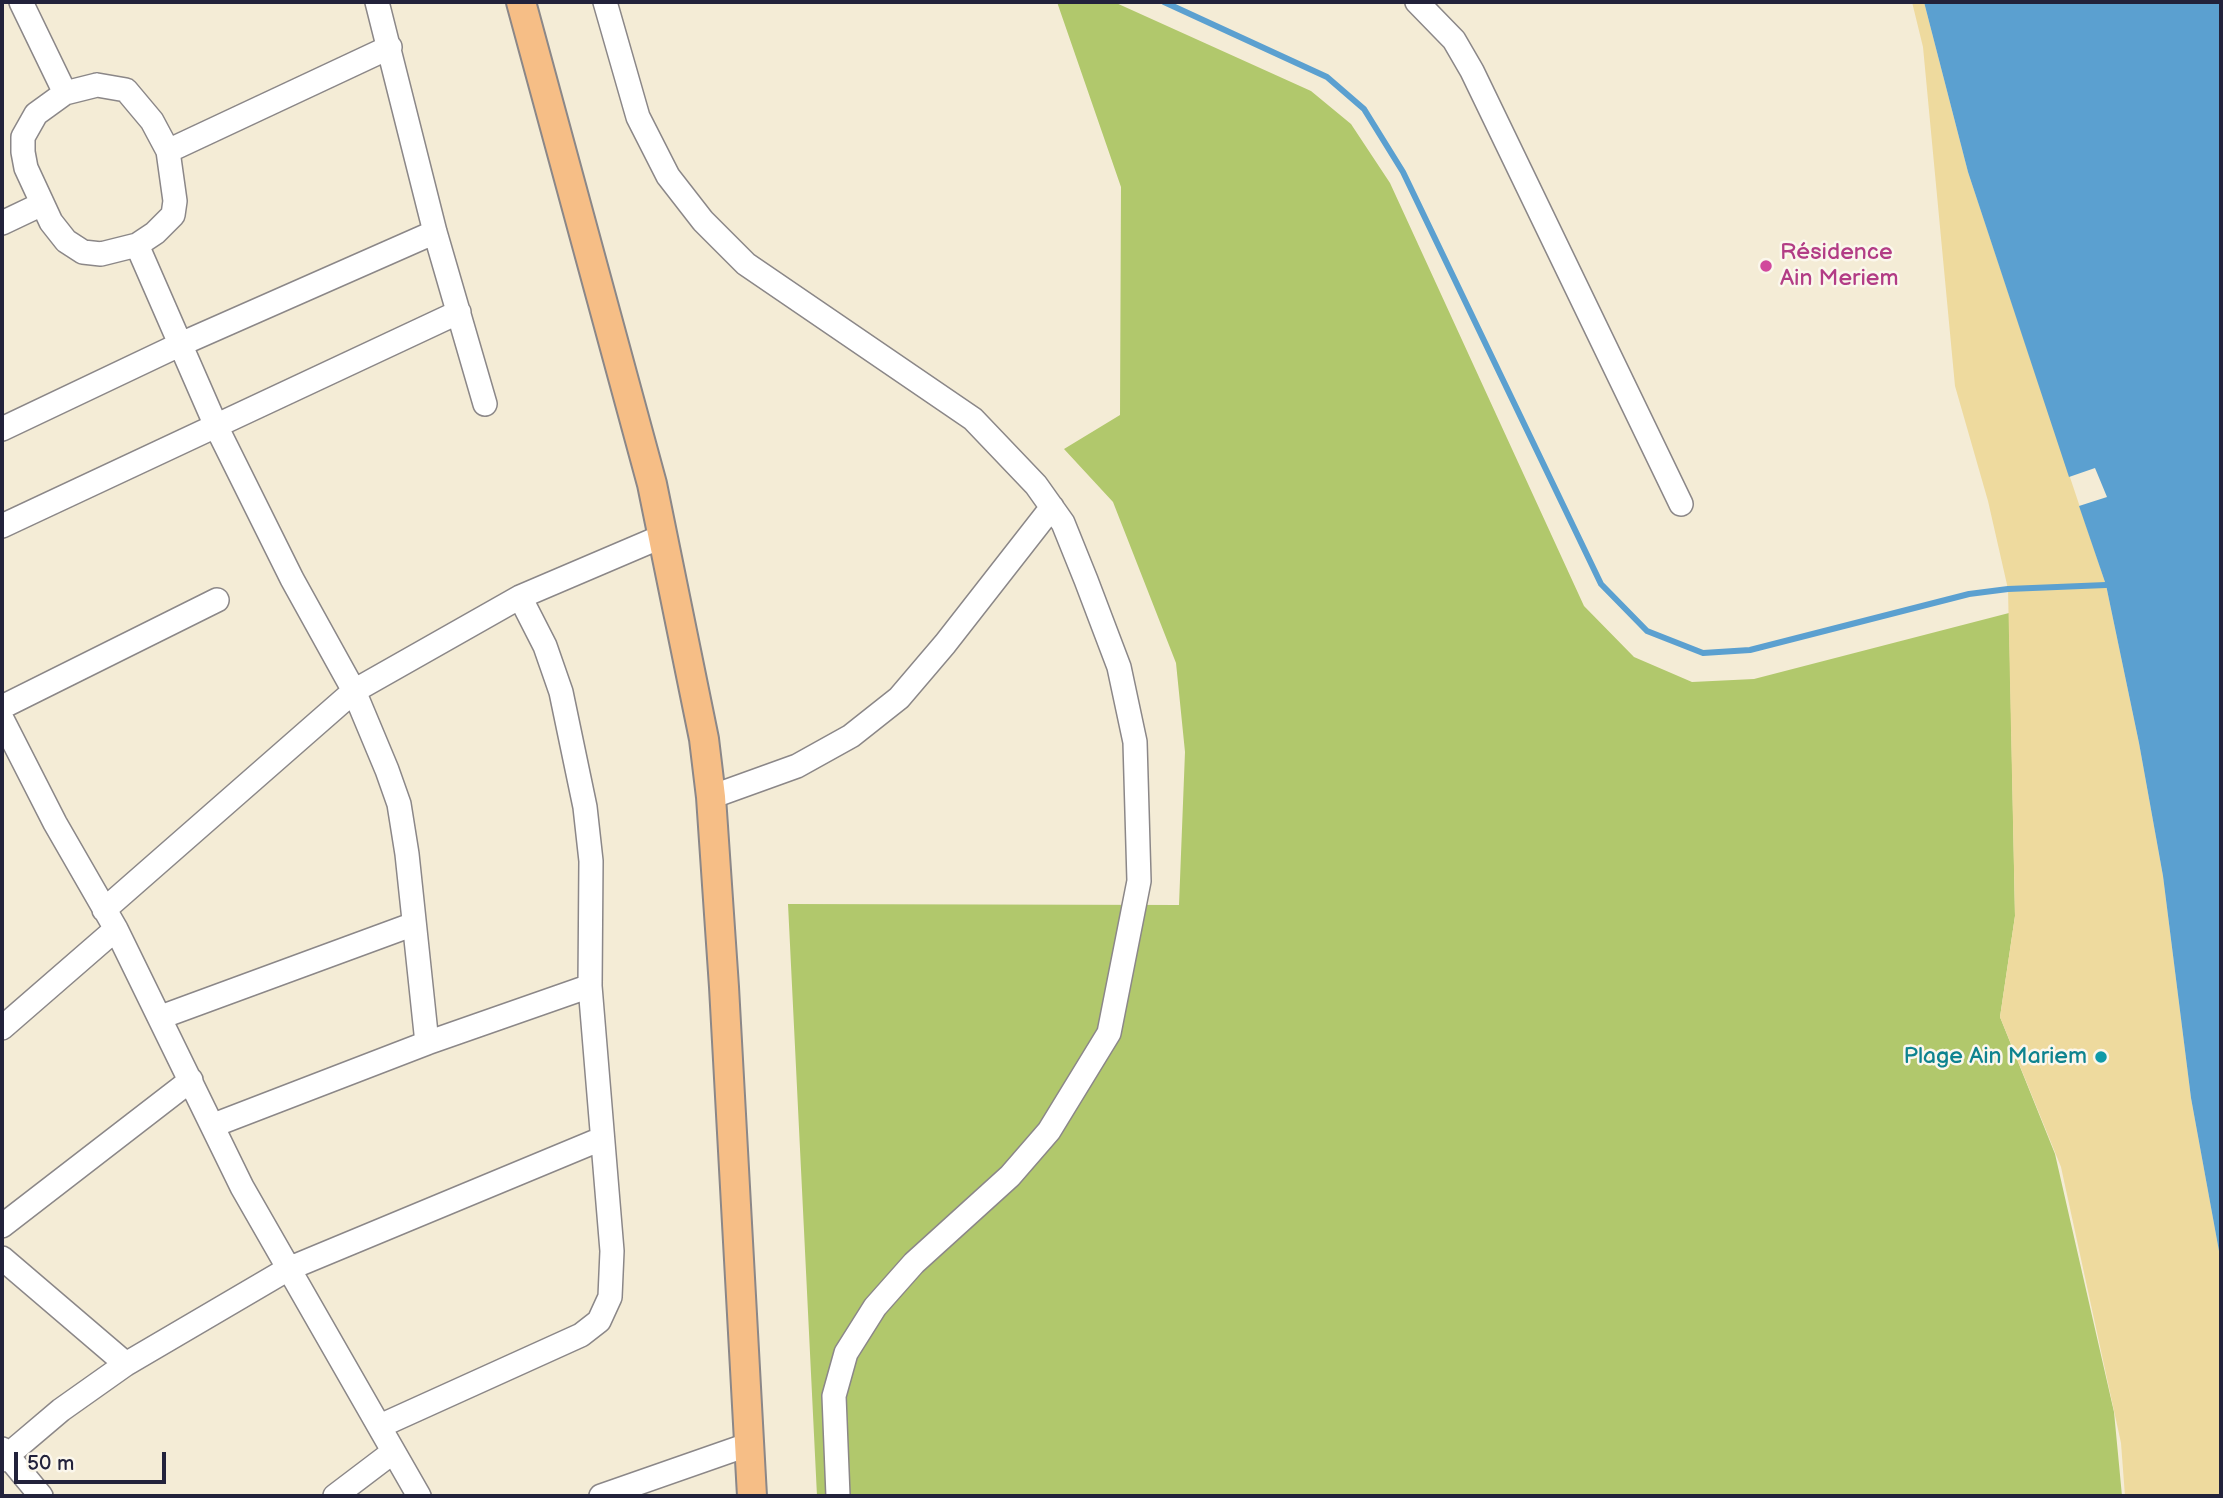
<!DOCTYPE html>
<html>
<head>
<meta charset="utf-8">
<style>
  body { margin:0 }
  #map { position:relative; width:2223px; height:1498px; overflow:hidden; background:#f4ecd6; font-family:"Balsamiq Sans",sans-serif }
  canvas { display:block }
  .frame { position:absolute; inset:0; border:4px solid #22223b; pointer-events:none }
  .scale { position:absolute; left:14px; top:1452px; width:152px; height:32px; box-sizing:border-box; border:4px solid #22223b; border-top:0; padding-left:9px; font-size:21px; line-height:24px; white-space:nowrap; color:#22223b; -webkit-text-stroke:5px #fbf7ec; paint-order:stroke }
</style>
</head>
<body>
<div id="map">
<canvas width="2223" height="1498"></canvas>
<div class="frame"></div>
<div class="scale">50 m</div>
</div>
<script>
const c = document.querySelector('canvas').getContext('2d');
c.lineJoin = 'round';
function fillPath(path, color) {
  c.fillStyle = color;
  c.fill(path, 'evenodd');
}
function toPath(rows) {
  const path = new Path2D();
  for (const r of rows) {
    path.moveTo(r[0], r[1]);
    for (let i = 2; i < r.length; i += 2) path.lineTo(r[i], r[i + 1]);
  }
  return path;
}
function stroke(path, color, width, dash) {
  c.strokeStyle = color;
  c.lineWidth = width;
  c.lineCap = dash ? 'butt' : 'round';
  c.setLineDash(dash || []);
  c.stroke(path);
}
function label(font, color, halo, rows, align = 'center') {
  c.font = font + ' "Balsamiq Sans",sans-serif';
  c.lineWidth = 5;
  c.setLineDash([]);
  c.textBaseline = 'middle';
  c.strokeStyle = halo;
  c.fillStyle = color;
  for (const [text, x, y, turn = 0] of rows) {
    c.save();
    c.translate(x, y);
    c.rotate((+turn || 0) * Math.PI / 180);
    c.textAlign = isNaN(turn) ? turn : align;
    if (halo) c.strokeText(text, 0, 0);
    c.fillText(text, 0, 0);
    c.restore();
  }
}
const green = toPath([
  [1057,2,1114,2,1311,91,1351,124,1390,183,1584,606,1634,657,1692,682,1754,679,2009,613,2015,916,2000,1017,2055,1154,2114,1412,2122,1496,817,1496,788,904,1179,905,1185,752,1176,663,1113,502,1064,449,1120,415,1121,187]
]);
const sand = toPath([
  [1912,2,1924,2,1968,172,2106,585,2139,743,2163,876,2191,1098,2221,1262,2221,1496,2125,1496,2121,1443,2061,1167,2000,1017,2015,916,2008,589,1988,501,1955,386,1923,47]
]);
const water = toPath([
  [1924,2,2221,2,2221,1262,2191,1098,2163,876,2139,743,2106,585,2079,506,2107,497,2095,468,2069,477,1968,172]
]);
const stream = toPath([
  [1164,2,1327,77,1364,109,1403,172,1601,584,1647,631,1703,653,1750,650,1969,594,2008,589,2106,585]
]);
const minor = toPath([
  [21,2,65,93],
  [377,2,435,232,485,404],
  [605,2,638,117,668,176,703,221,746,264,973,419,1036,485,1063,523,1086,580,1119,667,1135,742,1139,881,1109,1033,1049,1131,1010,1176,914,1263,875,1307,846,1353,834,1396,838,1496],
  [1417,2,1454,40,1472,71,1681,504],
  [97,85,126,90,152,121,168,151,175,201,173,215,155,233,137,245,101,254,83,252,66,241,51,222,26,168,23,152,23,137,36,114,65,93,97,85],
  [168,151,390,47],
  [2,223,42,204],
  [137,245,216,426,292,579,354,691,387,770,399,804,407,854,427,1043],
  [2,429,181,344,435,232],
  [2,526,459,312],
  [2,707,217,600],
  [2,719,55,823,116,929,242,1187,419,1496],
  [711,797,797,766,851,736,899,698,945,644,1052,507],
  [104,910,354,691,520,597,663,536],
  [161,1017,414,924],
  [2,1028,116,929],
  [214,1125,427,1043,590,986],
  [2,1226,191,1080],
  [2,1258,126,1364],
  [380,1426,581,1335,599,1321,610,1297,612,1251,590,986,591,861,585,807,561,692,545,646,520,597],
  [2,1449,41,1496],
  [2,1460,61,1410,126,1364,288,1269,601,1139],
  [335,1496,393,1452],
  [601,1496,750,1444]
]);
const major = toPath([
  [521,2,652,484,704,739,711,797,724,987,752,1496]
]);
const markers = [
  [1766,266,7,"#d1479c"],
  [2101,1057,7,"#0f9aa8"]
];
const hotelNames = [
  ["Résidence",1780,253],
  ["Ain Meriem",1780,279]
];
const cultureNames = [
  ["Plage Ain Mariem",2087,1057]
];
fillPath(green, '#b1c86c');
fillPath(sand, '#eeda9e');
fillPath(water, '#5ba0d0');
stroke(stream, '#5ba0d0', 6);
stroke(minor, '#8b8788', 26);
stroke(major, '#8b8788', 32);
stroke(minor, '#fff', 23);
stroke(major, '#f6be86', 28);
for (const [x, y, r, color] of markers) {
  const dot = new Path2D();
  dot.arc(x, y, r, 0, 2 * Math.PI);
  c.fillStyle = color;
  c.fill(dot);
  stroke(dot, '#fbf7ec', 2.5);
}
label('23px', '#b23c85', '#fbf7ec', hotelNames, 'left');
label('23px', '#0d838f', '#fbf7ec', cultureNames, 'right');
</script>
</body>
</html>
